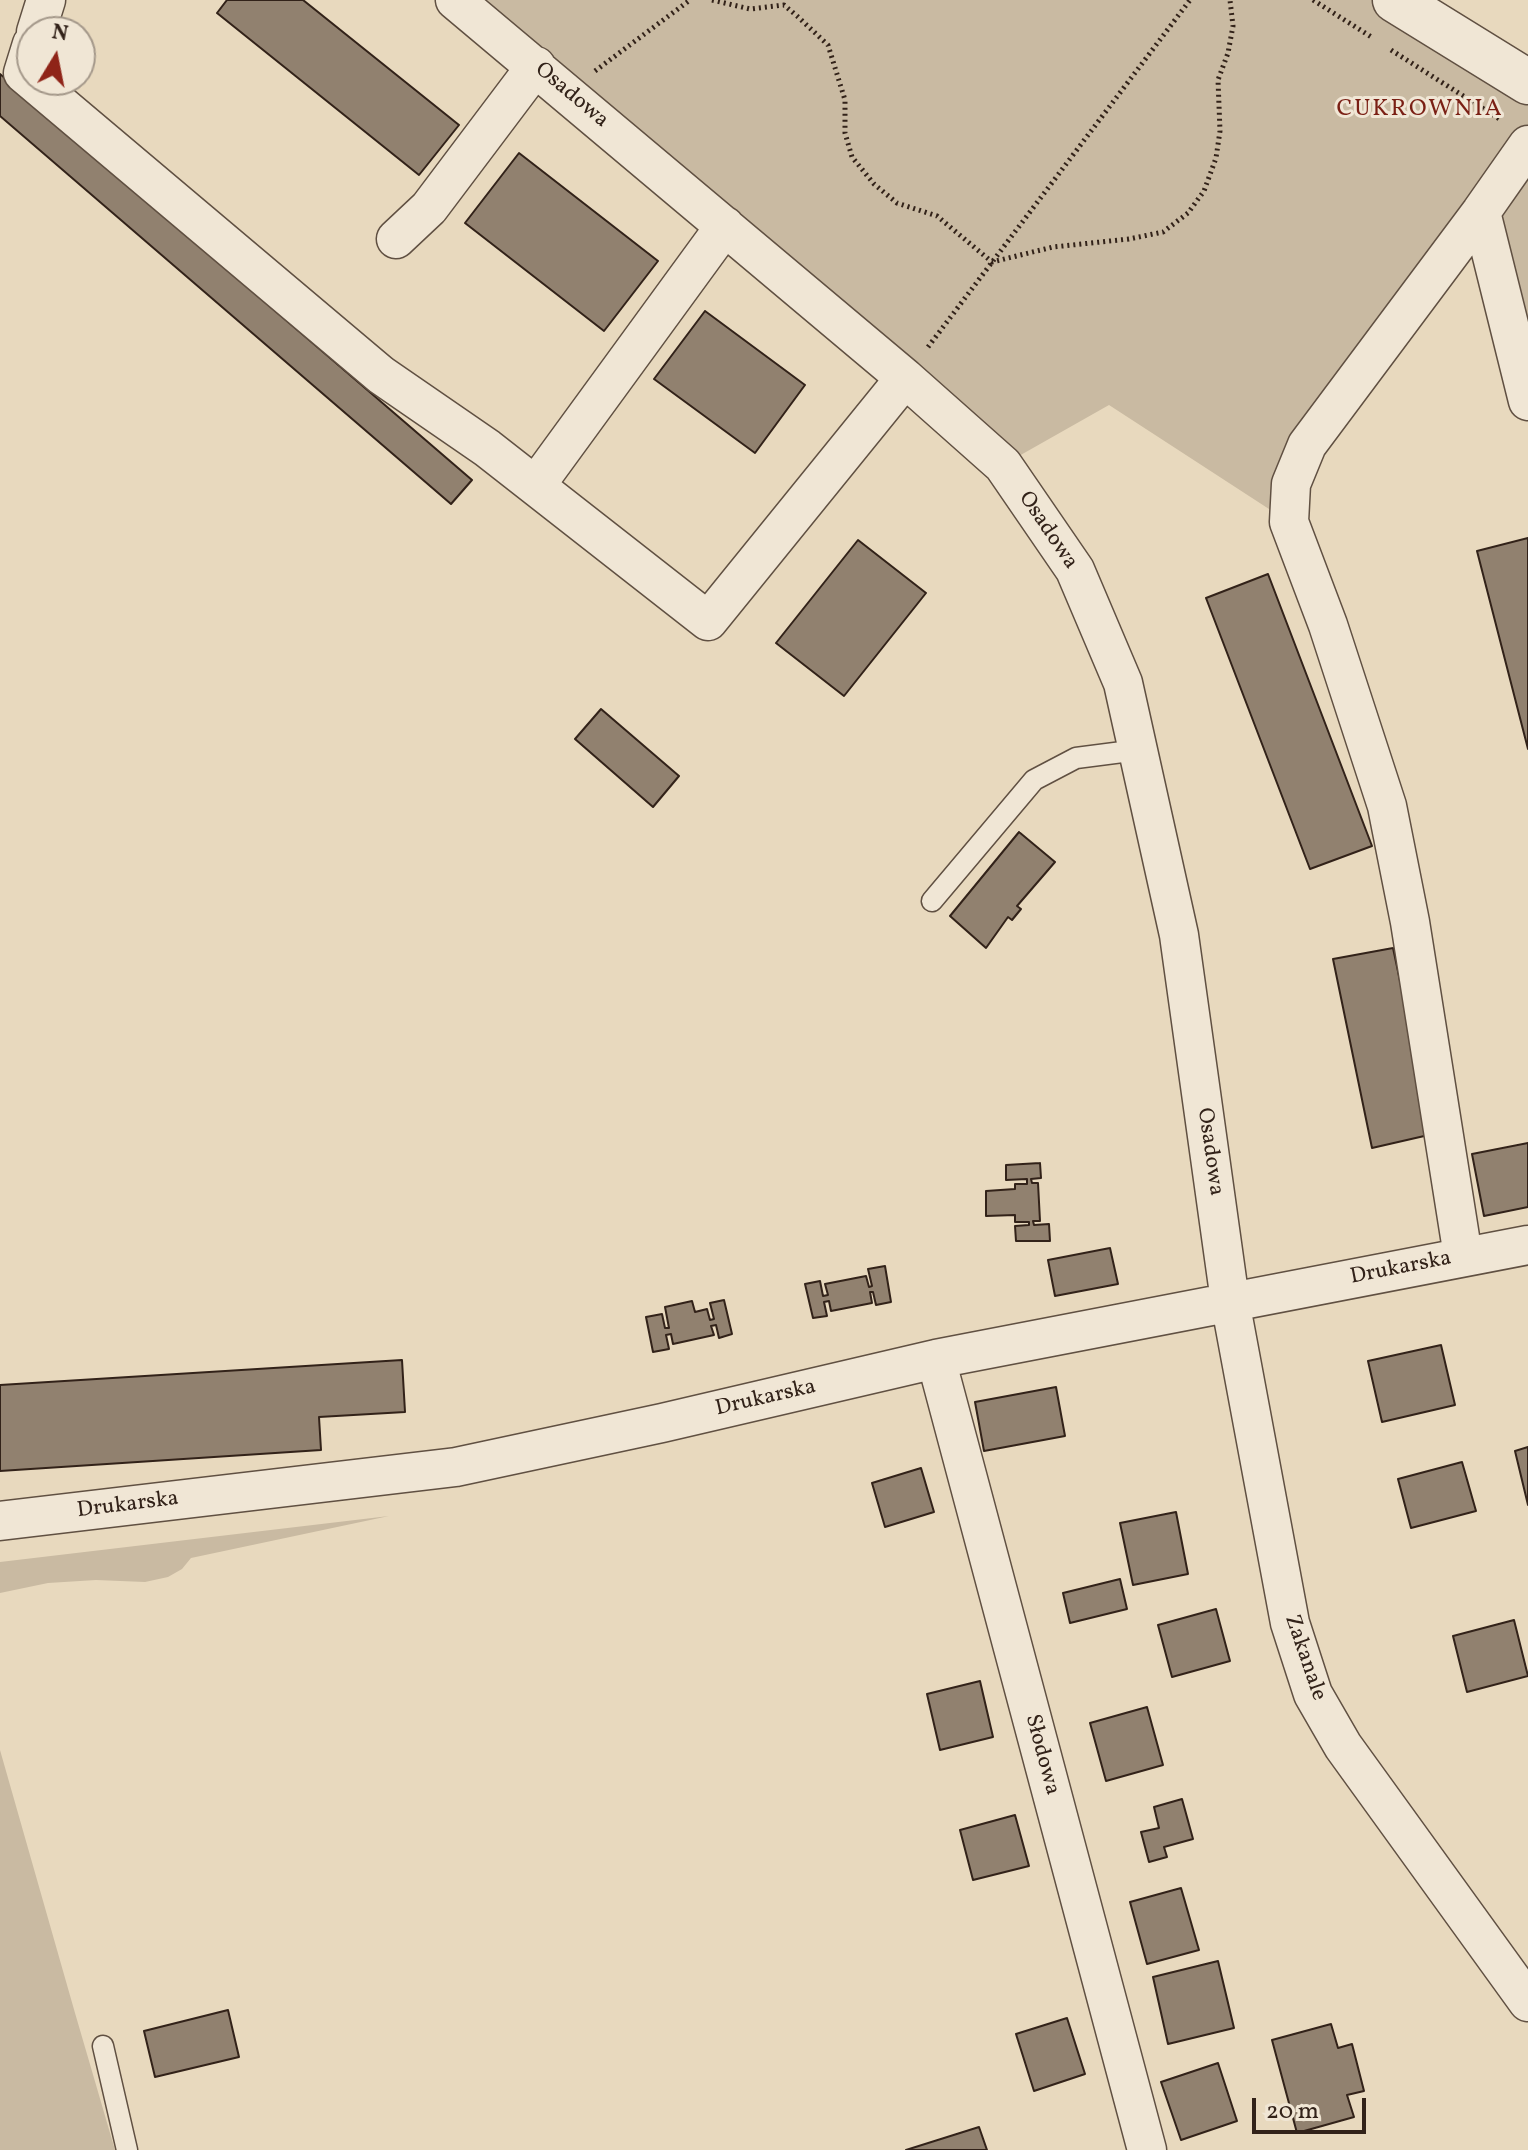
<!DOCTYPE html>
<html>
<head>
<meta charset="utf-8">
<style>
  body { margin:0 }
  #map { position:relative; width:1528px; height:2150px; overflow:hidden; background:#e8d9be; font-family:Vollkorn,serif }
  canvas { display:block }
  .north { position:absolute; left:16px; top:16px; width:80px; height:80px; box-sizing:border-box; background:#f0e6d5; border:2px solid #a4988a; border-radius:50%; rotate:10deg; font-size:22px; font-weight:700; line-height:32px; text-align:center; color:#322219 }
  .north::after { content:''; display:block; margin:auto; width:28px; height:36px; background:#8f2418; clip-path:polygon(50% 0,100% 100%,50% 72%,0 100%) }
  .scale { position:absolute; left:1252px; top:2098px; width:114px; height:36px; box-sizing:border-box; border:4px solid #322219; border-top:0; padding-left:10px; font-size:24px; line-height:28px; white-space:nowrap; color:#322219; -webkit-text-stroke:6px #f0e6d5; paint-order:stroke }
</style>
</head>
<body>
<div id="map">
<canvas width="1528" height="2150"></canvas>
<div class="north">N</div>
<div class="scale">20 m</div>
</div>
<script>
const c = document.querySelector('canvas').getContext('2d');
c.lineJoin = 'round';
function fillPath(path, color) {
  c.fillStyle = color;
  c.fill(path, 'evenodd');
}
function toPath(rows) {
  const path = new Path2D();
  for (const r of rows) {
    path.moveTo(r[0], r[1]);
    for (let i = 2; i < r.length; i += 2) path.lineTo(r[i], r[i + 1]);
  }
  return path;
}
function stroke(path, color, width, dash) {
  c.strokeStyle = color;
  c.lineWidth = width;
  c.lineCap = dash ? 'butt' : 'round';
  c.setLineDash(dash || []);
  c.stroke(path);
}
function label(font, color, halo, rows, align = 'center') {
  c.font = font + ' Vollkorn,serif';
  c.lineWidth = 6;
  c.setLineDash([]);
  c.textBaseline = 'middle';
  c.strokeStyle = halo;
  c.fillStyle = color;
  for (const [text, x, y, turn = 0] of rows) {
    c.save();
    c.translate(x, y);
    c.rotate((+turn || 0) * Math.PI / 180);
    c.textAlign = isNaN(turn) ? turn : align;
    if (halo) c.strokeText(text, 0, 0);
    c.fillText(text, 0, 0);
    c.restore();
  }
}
const green = toPath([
  [455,0,1395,0,1528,82,1528,145,1307,445,1289,522,1109,405,1003,465],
  [1528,178,1528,365,1497,221],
  [389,1516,191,1558,182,1569,168,1577,145,1582,96,1580,48,1583,0,1593,0,1562],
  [0,1750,75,2013,115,2150,0,2150]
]);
const building = toPath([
  [227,0,303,0,459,125,419,175,217,13,227,0],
  [0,74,472,480,451,504,0,116,0,74],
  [519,153,658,261,604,331,465,223,519,153],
  [705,311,805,385,755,453,654,379,705,311],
  [1528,538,1528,749,1477,551,1528,538],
  [858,540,926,593,844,696,776,643,858,540],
  [1268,574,1372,846,1310,869,1206,598,1268,574],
  [601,709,679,776,653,807,575,739,601,709],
  [1019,832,1055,862,1017,906,1021,909,1012,920,1008,917,986,948,950,916,1019,832],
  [1393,948,1433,1134,1372,1148,1333,959,1393,948],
  [1528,1143,1528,1207,1484,1216,1472,1154,1528,1143],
  [1040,1163,1041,1178,1031,1179,1032,1183,1038,1183,1040,1221,1033,1221,1034,1225,1049,1224,1050,1241,1016,1241,1015,1226,1029,1225,1029,1222,1015,1222,1015,1215,986,1216,986,1191,1015,1189,1015,1184,1027,1184,1027,1179,1006,1180,1006,1165,1040,1163],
  [1110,1248,1118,1284,1055,1296,1048,1260,1110,1248],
  [885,1266,891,1302,876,1305,873,1292,870,1292,872,1303,831,1311,829,1301,824,1302,827,1316,813,1318,805,1284,820,1281,823,1296,828,1295,825,1284,866,1276,869,1287,872,1286,868,1269,885,1266],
  [724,1300,732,1334,719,1338,716,1325,711,1326,714,1335,673,1344,671,1334,666,1335,669,1349,653,1352,646,1317,662,1314,665,1328,669,1328,665,1307,692,1301,695,1312,707,1309,710,1320,714,1319,710,1303,724,1300],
  [1441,1345,1455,1405,1382,1422,1368,1361,1441,1345],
  [402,1360,405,1412,319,1417,321,1450,0,1471,0,1385,402,1360],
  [1056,1387,1065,1436,984,1451,975,1402,1056,1387],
  [1528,1447,1528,1505,1515,1451,1528,1447],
  [1462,1462,1476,1511,1411,1528,1398,1479,1462,1462],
  [921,1468,934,1512,885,1527,872,1483,921,1468],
  [1176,1512,1188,1574,1133,1585,1120,1523,1176,1512],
  [1120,1579,1127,1609,1070,1623,1063,1593,1120,1579],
  [1216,1609,1230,1661,1172,1677,1158,1625,1216,1609],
  [1514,1620,1528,1676,1467,1692,1453,1636,1514,1620],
  [980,1681,993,1737,940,1750,927,1694,980,1681],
  [1147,1707,1163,1765,1106,1781,1090,1723,1147,1707],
  [1182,1799,1193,1839,1164,1847,1167,1857,1149,1862,1141,1832,1159,1828,1154,1807,1182,1799],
  [1015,1815,1029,1866,973,1880,960,1830,1015,1815],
  [1181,1888,1199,1950,1147,1964,1130,1902,1181,1888],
  [1218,1961,1234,2028,1168,2044,1153,1977,1218,1961],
  [228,2010,239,2057,155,2077,144,2031,228,2010],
  [1067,2018,1085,2074,1034,2091,1016,2034,1067,2018],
  [1331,2024,1338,2048,1352,2044,1364,2091,1347,2095,1354,2117,1297,2133,1272,2040,1331,2024],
  [1218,2063,1237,2121,1181,2140,1161,2082,1218,2063],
  [979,2127,987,2150,906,2150,979,2127]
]);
const path = toPath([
  [712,0,750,9,784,5,797,16,828,45,845,100,845,133,852,157,874,184,897,203,937,216,992,262,1053,247,1129,239,1163,232,1188,213,1204,191,1216,158,1220,131,1218,80,1228,53,1233,26,1230,0],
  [1313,0,1373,38],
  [1391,50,1501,120],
  [595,71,690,0],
  [928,347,1190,0]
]);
const service = toPath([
  [932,901,1034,780,1076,758,1138,750],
  [103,2046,127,2150]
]);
const minor = toPath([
  [455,0,905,378,1003,465,1075,570,1123,683,1179,935,1230,1301,1290,1623,1313,1694,1343,1746,1528,2002],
  [36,32,46,0],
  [32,44,23,73,381,375,487,448,708,621,905,378],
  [1481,212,1528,401],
  [396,239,429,208,536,66],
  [536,485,725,226],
  [1463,1256,1410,922,1387,806,1328,625,1289,522,1291,484,1307,445,1481,212,1528,145],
  [936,1359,1147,2150],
  [0,1521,456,1467,662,1423,936,1359,1528,1245]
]);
const tertiary = toPath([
  [1395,0,1528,82]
]);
const streetNames = [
  ["Osadowa",571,96,40],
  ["Osadowa",1047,531,56],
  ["Osadowa",1209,1152,82],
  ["Drukarska",1401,1269,-11],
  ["Drukarska",766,1399,-13],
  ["Drukarska",128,1506,-7],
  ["Zakanale",1304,1658,71],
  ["Słodowa",1041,1755,75]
];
const neighbourhoodNames = [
  ["CUKROWNIA",1420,111]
];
fillPath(green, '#c9baa2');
fillPath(building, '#91816f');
stroke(building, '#322219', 2);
stroke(service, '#605042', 23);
stroke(minor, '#605042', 41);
stroke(tertiary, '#605042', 47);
stroke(path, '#322219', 5, [2, 4]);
stroke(service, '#f0e6d5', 20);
stroke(minor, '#f0e6d5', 38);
stroke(tertiary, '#f0e6d5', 44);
label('22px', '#322219', '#f0e6d5', streetNames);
c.letterSpacing = '2px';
label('24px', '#7a1f14', '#f0e6d5', neighbourhoodNames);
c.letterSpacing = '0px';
</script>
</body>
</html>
